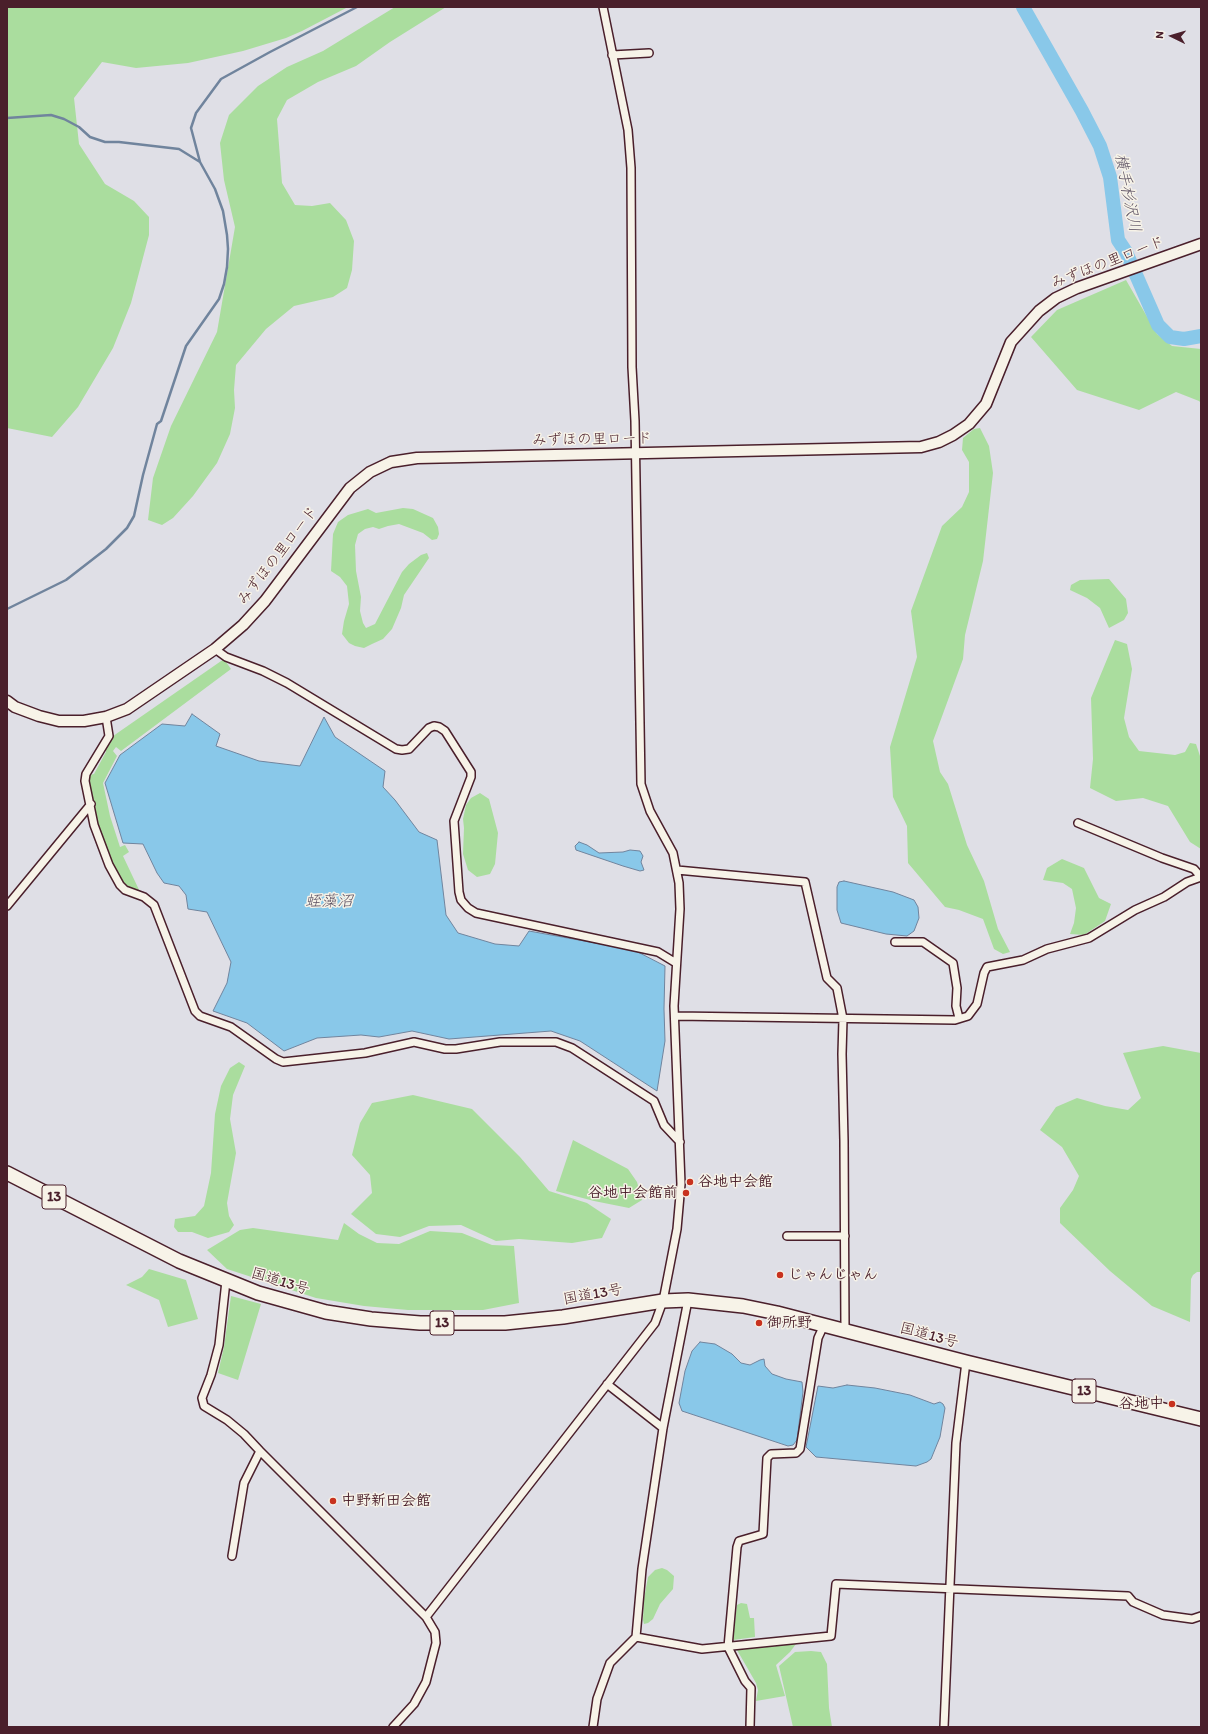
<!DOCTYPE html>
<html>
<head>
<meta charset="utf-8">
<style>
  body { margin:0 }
  #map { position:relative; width:1208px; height:1734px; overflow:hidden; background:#dfdfe6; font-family:Itim,sans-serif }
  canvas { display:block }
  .frame { position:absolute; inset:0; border:8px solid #4a1f2b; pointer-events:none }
  .north { position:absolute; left:1152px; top:16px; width:40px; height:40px; -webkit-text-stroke:3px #f7f3e8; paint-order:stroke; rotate:275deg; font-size:11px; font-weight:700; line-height:16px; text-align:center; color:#4a1f2b }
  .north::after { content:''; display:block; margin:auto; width:14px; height:18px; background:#4a1f2b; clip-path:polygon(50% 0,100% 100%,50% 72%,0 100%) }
</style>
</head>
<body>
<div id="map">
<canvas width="1208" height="1734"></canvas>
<div class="frame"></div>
<div class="north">N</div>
</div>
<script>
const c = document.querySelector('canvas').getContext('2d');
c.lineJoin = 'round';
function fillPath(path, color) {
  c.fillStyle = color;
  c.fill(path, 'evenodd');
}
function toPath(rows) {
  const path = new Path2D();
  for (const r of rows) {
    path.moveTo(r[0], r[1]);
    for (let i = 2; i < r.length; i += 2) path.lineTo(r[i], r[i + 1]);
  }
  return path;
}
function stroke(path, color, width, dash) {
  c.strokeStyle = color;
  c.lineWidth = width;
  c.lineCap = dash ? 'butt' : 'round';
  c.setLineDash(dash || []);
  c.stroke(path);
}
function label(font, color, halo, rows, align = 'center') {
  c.font = font + ' Itim,"Klee One",sans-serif';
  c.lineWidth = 3;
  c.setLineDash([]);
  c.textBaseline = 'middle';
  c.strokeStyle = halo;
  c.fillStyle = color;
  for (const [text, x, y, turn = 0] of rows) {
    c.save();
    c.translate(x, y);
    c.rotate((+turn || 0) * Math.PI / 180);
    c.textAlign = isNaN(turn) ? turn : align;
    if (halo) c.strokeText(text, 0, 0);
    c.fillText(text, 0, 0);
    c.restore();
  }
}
const green = toPath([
  [7,7,348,7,302,31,286,38,243,51,188,63,136,68,102,62,74,98,79,144,105,184,134,201,149,217,149,235,131,303,113,348,78,407,52,437,7,428],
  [395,7,446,7,390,42,356,66,318,82,287,100,277,119,282,183,295,205,312,206,330,203,346,220,354,241,352,270,347,288,333,297,294,306,266,329,236,365,234,390,235,408,230,434,217,463,193,496,173,518,162,525,148,520,153,478,171,426,217,332,235,227,224,180,220,143,229,115,258,86,287,67,323,51],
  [1126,280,1157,334,1172,346,1201,349,1201,403,1199,401,1176,392,1139,410,1077,390,1031,337,1057,310],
  [980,428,989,446,993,473,983,561,965,635,963,659,933,741,940,772,948,784,967,845,984,881,998,929,1010,952,1003,954,994,949,983,919,959,910,945,907,908,863,907,826,893,797,890,747,917,657,911,611,942,526,962,507,969,492,969,462,962,450,963,438,974,429],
  [403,508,413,509,433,518,438,527,439,534,437,539,432,540,423,533,399,524,388,526,379,529,373,527,365,529,358,534,355,545,356,571,361,597,360,611,363,623,366,628,375,624,402,572,409,564,421,555,427,553,429,558,404,595,401,608,392,629,383,639,372,644,364,648,355,646,349,643,342,634,344,621,349,604,347,586,340,577,331,571,333,534,338,522,348,515,368,509,376,513],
  [1109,579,1126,599,1128,613,1124,620,1109,628,1100,608,1087,598,1070,590,1071,585,1080,580],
  [1115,640,1127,644,1132,669,1124,718,1129,737,1139,751,1175,755,1185,752,1190,743,1196,744,1201,759,1201,849,1190,842,1168,806,1143,798,1116,801,1090,788,1093,759,1091,698],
  [224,659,231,669,121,751,116,747,113,751,117,756,103,783,110,816,120,847,125,845,129,852,123,856,141,894,127,888,121,883,104,843,96,822,89,786,90,775,94,774,106,752,106,747,110,739,116,734],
  [480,793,489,799,498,833,495,864,490,874,477,877,468,870,463,854,464,828,463,819,466,805,471,798],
  [1062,859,1084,868,1099,898,1111,904,1105,921,1084,935,1070,934,1074,923,1076,908,1072,889,1063,883,1043,880,1047,868],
  [1163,1046,1201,1053,1201,1272,1197,1272,1193,1275,1191,1279,1190,1322,1152,1306,1110,1271,1060,1223,1060,1208,1073,1190,1079,1176,1062,1147,1040,1130,1056,1107,1077,1098,1105,1106,1128,1110,1141,1098,1123,1053],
  [239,1062,245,1066,233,1095,230,1119,236,1153,227,1203,229,1216,234,1225,229,1232,208,1238,192,1232,178,1232,174,1227,175,1219,195,1216,204,1206,211,1173,215,1114,221,1086,230,1068],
  [413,1095,472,1109,520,1157,549,1191,587,1203,611,1219,602,1238,572,1243,519,1239,496,1241,461,1225,429,1226,400,1237,376,1234,351,1214,372,1193,370,1175,352,1155,360,1123,372,1103],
  [573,1140,628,1169,637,1182,642,1200,629,1208,594,1201,556,1191],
  [344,1223,359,1234,377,1243,399,1244,430,1231,462,1233,492,1245,514,1246,519,1303,483,1310,408,1310,364,1306,316,1298,227,1269,207,1250,240,1230,253,1228,338,1240],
  [149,1269,186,1280,198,1319,168,1327,159,1300,126,1285,142,1277],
  [231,1296,261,1304,238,1380,218,1373,224,1347],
  [662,1568,667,1570,674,1576,673,1589,660,1604,653,1619,648,1623,644,1624,643,1620,644,1599,648,1577,655,1570],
  [741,1603,747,1604,750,1618,754,1618,755,1637,733,1640,737,1605],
  [796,1644,790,1652,776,1665,785,1696,756,1701,758,1690,756,1683,737,1650],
  [811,1651,821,1652,827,1664,829,1708,832,1727,793,1727,779,1666,795,1652]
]);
const water = toPath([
  [192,714,220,734,216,746,259,761,300,766,324,717,335,737,385,771,383,787,395,800,419,832,437,840,446,915,458,933,495,944,519,946,529,931,634,950,665,966,664,1009,665,1041,657,1091,580,1041,551,1031,449,1039,412,1031,379,1037,361,1035,317,1038,284,1051,247,1023,213,1011,227,983,231,962,207,912,188,909,186,895,179,886,164,883,157,873,143,844,123,843,105,783,120,755,162,724,185,726,192,714],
  [579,842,587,845,599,853,623,852,630,850,640,851,643,856,641,862,644,870,640,871,623,866,576,850,575,846,579,842],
  [844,881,893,892,914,900,918,907,919,918,914,931,907,936,886,934,841,923,837,910,837,887,839,882,844,881],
  [700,1342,715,1344,732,1354,741,1363,750,1365,760,1360,764,1359,765,1366,772,1374,786,1379,802,1382,803,1392,797,1440,793,1445,788,1446,682,1411,679,1403,685,1371,692,1351,700,1342],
  [847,1385,875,1388,910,1395,934,1404,940,1402,943,1404,945,1408,940,1437,931,1459,927,1462,916,1466,816,1457,806,1447,818,1386,833,1388,847,1385]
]);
const stream = toPath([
  [7,118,51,115,64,119,79,127,90,137,105,142,119,142,179,149,200,162],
  [7,609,66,580,106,549,127,528,134,516,143,475,157,424,161,421,186,346,219,299,224,284,227,267,228,249,227,235,223,211,215,189,200,162,191,128,196,113,221,79,270,52,357,7]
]);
const river = toPath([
  [1023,7,1082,111,1100,146,1110,177,1118,240,1126,252,1158,325,1170,337,1184,339,1201,336]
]);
const street = toPath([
  [612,55,649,53],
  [215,649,226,657,263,671,287,683,396,749,402,750,409,749,429,728,434,726,439,727,445,731,471,772,471,777,454,821,459,892,461,900,468,908,476,913,658,952,676,963],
  [106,717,109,736,86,774,85,781,94,825,109,865,120,885,125,890,144,897,154,905,195,1011,200,1016,231,1027,276,1059,283,1062,365,1053,414,1042,445,1049,456,1049,500,1042,556,1042,572,1048,654,1101,664,1125,680,1142],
  [1078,823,1162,858,1194,869,1201,877],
  [677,870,805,882,827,978,837,988,843,1019,842,1054,844,1141,845,1330],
  [7,906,91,804],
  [895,942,923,942,953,963,957,988,956,1006,959,1018],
  [675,1016,955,1020,968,1016,977,1004,984,973,987,967,1023,960,1047,949,1089,938,1135,910,1164,897,1187,882,1201,877],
  [787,1236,845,1236],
  [226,1281,219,1345,211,1375,202,1398,204,1406,227,1420,244,1434,260,1451,426,1617,435,1632,436,1643,426,1682,414,1704,393,1727],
  [607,1384,663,1428],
  [232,1556,244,1483,260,1451],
  [426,1617,655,1323,663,1301,677,1229,681,1184,674,1006,680,909,679,883,673,853,650,811,641,784,635,421,632,367,631,168,628,130,603,7],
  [636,1637,702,1649,831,1636,836,1584,1128,1596,1133,1602,1163,1615,1192,1619,1201,1616],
  [593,1727,597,1699,610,1663,636,1637,642,1569,663,1428,688,1300],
  [750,1727,751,1688,745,1681,728,1647,737,1547,739,1541,763,1534,767,1458,771,1454,796,1453,800,1449,818,1338,824,1325],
  [944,1727,956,1443,966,1362]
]);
const secondary = toPath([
  [7,701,15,707,39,716,59,721,84,721,106,717,127,709,215,649,243,625,265,601,350,488,370,472,391,462,417,458,921,447,939,442,953,435,969,424,986,404,1011,342,1039,311,1056,298,1077,288,1201,244]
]);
const highway = toPath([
  [7,1173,179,1261,258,1293,326,1312,371,1319,420,1323,505,1323,563,1317,663,1301,688,1300,743,1306,777,1313,966,1362,1201,1419]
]);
const markers = [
  [690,1182,4,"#c8321e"],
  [686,1193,4,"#c8321e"],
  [780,1275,4,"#c8321e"],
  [759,1323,4,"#c8321e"],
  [1172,1404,4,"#c8321e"],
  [333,1501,4,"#c8321e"]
];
const shields = [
  [54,1197,24],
  [442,1323,24],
  [1084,1391,24]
];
const shieldNames = [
  ["13",54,1197],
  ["13",442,1323],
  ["13",1084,1391]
];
const streetNames = [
  ["みずほの里ロード",1108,263,-21],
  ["みずほの里ロード",592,440,-1],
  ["みずほの里ロード",278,556,-52],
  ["国道13号",280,1282,17],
  ["国道13号",593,1295,-10],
  ["国道13号",929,1336,15]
];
const poiNames = [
  ["谷地中会館",698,1182],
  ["谷地中会館前",678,1193,"right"],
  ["じゃんじゃん",788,1275],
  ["御所野",767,1323],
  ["谷地中",1164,1404,"right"],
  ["中野新田会館",341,1501]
];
const waterNames = [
  ["横手杉沢川",1127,193,79],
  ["蛭藻沼",329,902]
];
fillPath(green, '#aadd9e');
fillPath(water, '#89c8e9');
stroke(water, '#70849d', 1);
stroke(stream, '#70849d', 2.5);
stroke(river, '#89c8e9', 14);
stroke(street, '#4a1f2b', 10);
stroke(secondary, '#4a1f2b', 13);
stroke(highway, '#4a1f2b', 16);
stroke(street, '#f7f3e8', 7);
stroke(secondary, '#f7f3e8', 10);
stroke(highway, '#f7f3e8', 13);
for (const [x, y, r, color] of markers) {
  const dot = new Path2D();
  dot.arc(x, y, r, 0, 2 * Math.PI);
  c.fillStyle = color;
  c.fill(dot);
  stroke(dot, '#f7f3e8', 1.5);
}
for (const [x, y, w] of shields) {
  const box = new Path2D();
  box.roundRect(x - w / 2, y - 12, w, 24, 3);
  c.fillStyle = '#f7f3e8';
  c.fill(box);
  stroke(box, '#4a1f2b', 1);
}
label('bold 14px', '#4a1f2b', null, shieldNames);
label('15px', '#4a1f2b', '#f7f3e8', streetNames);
label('bold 15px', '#4a1f2b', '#f7f3e8', poiNames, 'left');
label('italic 16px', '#5d5264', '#f7f3e8', waterNames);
</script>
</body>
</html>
